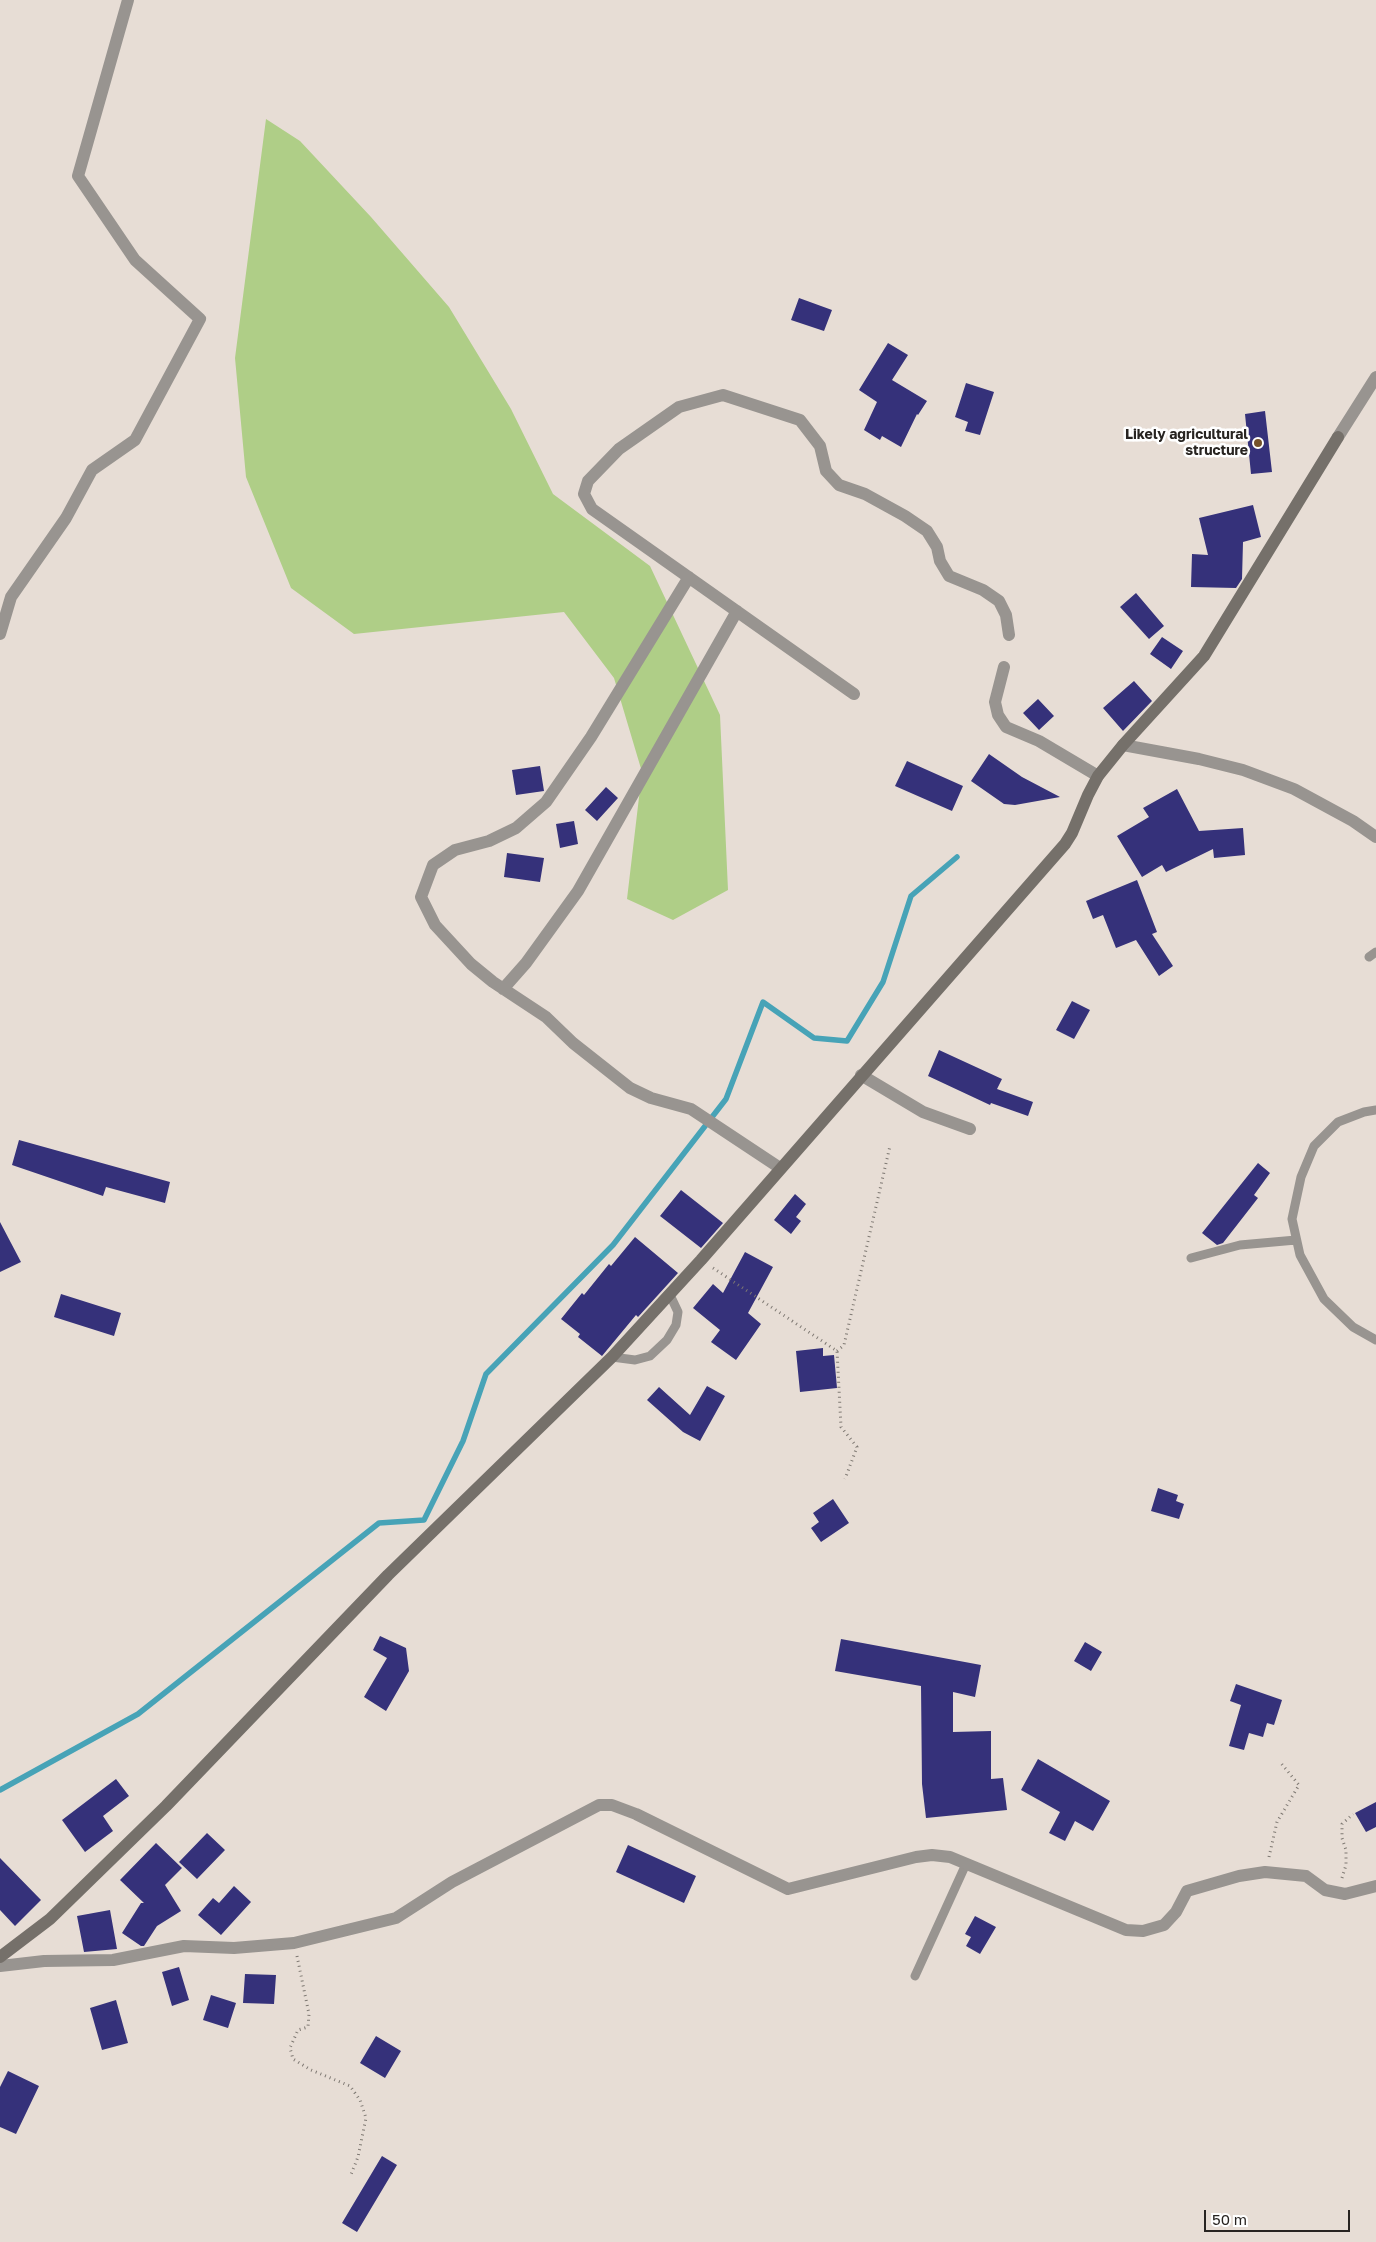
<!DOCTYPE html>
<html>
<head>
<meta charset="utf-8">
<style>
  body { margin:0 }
  #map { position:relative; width:1376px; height:2242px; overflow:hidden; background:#e7ddd5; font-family:"Golos Text",sans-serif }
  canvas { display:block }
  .scale { position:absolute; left:1204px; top:2210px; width:146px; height:22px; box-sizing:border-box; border:2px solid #282421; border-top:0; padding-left:6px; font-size:15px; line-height:18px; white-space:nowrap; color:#282421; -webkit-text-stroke:4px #fff; paint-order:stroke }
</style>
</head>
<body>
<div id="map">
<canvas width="1376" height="2242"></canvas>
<div class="scale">50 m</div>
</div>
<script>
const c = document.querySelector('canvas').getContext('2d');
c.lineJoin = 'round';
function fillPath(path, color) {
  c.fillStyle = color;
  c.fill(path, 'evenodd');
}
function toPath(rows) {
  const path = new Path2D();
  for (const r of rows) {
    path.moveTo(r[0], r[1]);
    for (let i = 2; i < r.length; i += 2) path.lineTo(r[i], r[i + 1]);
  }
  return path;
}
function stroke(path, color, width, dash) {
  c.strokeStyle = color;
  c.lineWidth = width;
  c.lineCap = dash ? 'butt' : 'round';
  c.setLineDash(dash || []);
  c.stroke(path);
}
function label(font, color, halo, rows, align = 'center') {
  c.font = font + ' "Golos Text",sans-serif';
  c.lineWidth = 5;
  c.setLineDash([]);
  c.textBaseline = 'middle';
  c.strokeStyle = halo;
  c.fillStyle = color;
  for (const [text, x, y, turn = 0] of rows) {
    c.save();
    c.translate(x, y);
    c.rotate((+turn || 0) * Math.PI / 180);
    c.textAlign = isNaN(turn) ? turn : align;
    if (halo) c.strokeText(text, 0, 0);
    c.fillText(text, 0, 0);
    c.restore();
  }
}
const green = toPath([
  [266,119,300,141,371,217,449,307,511,409,553,494,650,566,720,715,728,890,673,920,627,899,642,772,614,678,564,612,354,634,291,588,246,477,235,358]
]);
const stream = toPath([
  [0,1790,138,1714,379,1523,424,1520,463,1441,486,1374,613,1245,726,1099,763,1002,814,1038,847,1041,883,982,911,896,957,857]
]);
const building = toPath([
  [799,298,832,310,824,331,791,320],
  [888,343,908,355,892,380,927,401,918,415,917,414,901,447,882,436,880,440,864,430,877,402,859,390],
  [966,383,994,392,980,435,965,431,968,422,955,417],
  [1265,411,1272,472,1251,474,1245,414],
  [1253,505,1261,537,1243,542,1242,579,1236,588,1191,587,1192,554,1208,555,1199,518],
  [1136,593,1164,626,1149,639,1120,607],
  [1162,637,1183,651,1171,669,1150,654],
  [1134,681,1152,701,1123,731,1103,708],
  [1038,699,1054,716,1039,730,1023,713],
  [989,754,1022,777,1060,797,1015,805,1004,804,971,781],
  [907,761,963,786,952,811,895,786],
  [540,766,544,791,516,795,512,770],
  [606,787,618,798,597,821,585,810],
  [1177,789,1199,831,1243,828,1245,855,1214,858,1213,849,1166,872,1162,865,1142,877,1117,836,1149,817,1143,808],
  [574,821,578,844,560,848,556,824],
  [507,853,544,858,540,882,504,877],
  [1137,880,1157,932,1152,934,1173,966,1159,976,1136,940,1116,948,1103,915,1093,919,1086,901],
  [1072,1001,1090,1010,1074,1039,1056,1030],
  [939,1050,1002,1079,997,1089,1033,1102,1028,1116,991,1103,990,1105,928,1076],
  [19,1140,170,1182,165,1203,106,1187,103,1196,12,1165],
  [1258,1163,1270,1173,1254,1195,1258,1198,1223,1243,1217,1245,1202,1233],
  [681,1190,723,1223,701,1248,660,1216],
  [795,1194,806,1204,796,1217,801,1221,791,1234,774,1220],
  [0,1222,21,1262,0,1272],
  [635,1237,678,1273,638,1317,636,1315,602,1356,578,1337,580,1334,561,1319,582,1293,584,1295,609,1264,611,1266],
  [745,1252,773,1267,748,1313,761,1324,736,1360,711,1342,720,1330,693,1308,713,1284,723,1293],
  [61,1294,121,1313,114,1336,54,1317],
  [823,1348,823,1356,834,1355,837,1388,800,1392,796,1351],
  [707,1386,725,1396,700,1441,683,1432,647,1400,659,1387,690,1415],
  [1158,1488,1178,1495,1176,1501,1184,1504,1179,1519,1151,1511],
  [833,1499,849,1523,821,1542,811,1528,819,1522,813,1513],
  [380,1636,406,1648,409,1671,386,1711,364,1697,387,1658,373,1650],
  [841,1639,981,1665,975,1697,953,1692,953,1732,991,1731,991,1779,1003,1778,1007,1810,926,1818,922,1784,921,1686,835,1671],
  [1085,1642,1102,1652,1091,1671,1074,1661],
  [1236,1684,1282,1700,1274,1725,1267,1723,1263,1737,1249,1733,1244,1750,1229,1746,1241,1705,1230,1701],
  [1038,1759,1110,1801,1093,1831,1075,1821,1065,1841,1049,1833,1060,1812,1021,1790],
  [116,1779,129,1796,103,1816,113,1831,85,1852,62,1820],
  [1376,1802,1376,1827,1366,1832,1355,1813],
  [207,1833,225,1850,197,1879,179,1862],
  [156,1843,182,1868,165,1885,181,1911,157,1926,144,1946,141,1946,122,1933,141,1903,144,1903,120,1880],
  [628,1845,696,1876,684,1903,616,1872],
  [0,1858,41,1900,15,1926,0,1910],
  [234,1886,251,1902,221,1935,198,1915,213,1898,219,1903],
  [110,1910,117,1949,84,1952,77,1916],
  [975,1916,996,1927,980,1954,966,1946,971,1937,965,1934],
  [179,1967,189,2000,172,2006,162,1972],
  [245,1974,276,1975,274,2004,243,2003],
  [211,1995,236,2003,228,2028,203,2020],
  [116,2000,128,2043,102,2050,90,2008],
  [376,2036,401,2051,385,2078,360,2063],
  [8,2071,39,2086,16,2134,0,2127,0,2087],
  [382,2156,397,2165,357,2232,342,2223]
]);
const path = toPath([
  [713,1268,837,1351,841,1427,857,1447,845,1479],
  [837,1351,844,1345,890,1146],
  [1269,1857,1277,1822,1299,1785,1280,1762],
  [1342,1878,1346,1865,1346,1850,1342,1838,1342,1824,1353,1814],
  [297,1956,309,2014,308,2027,298,2030,290,2048,293,2059,311,2070,350,2086,360,2100,366,2118,358,2157,350,2177]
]);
const lane = toPath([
  [1369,957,1376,952],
  [1376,1110,1364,1112,1338,1122,1314,1146,1301,1177,1292,1219,1300,1255,1324,1299,1353,1327,1376,1340],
  [1191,1258,1240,1245,1296,1240],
  [612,1357,635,1360,650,1356,667,1340,676,1325,678,1312,670,1295],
  [915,1976,966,1864]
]);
const street = toPath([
  [1338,437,1376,377],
  [689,577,591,737,546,802,516,828,489,841,455,850,433,865,421,897,435,925,471,964,493,982,546,1017,573,1043,630,1088,651,1098,691,1109,780,1168],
  [0,634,11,597,66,518,92,470,135,440,200,319,135,260,78,176,128,0],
  [1004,667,995,702,998,715,1006,727,1039,741,1098,776],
  [854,694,592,509,584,494,588,481,619,449,679,407,723,395,800,420,820,446,826,471,839,485,865,494,905,516,927,531,937,547,940,561,949,576,983,590,999,601,1006,615,1009,635],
  [1123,745,1199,759,1243,770,1294,789,1353,821,1376,837],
  [503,989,526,963,578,891,737,611],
  [861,1075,923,1112,970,1129],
  [0,1966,44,1961,113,1960,184,1946,234,1948,294,1943,396,1918,452,1882,599,1805,612,1805,636,1814,788,1889,916,1857,932,1855,950,1857,1126,1930,1143,1931,1164,1925,1176,1912,1187,1891,1239,1876,1265,1872,1306,1876,1325,1890,1345,1894,1376,1886]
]);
const secondary = toPath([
  [0,1957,50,1919,166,1806,388,1575,612,1357,701,1260,1065,844,1072,833,1088,795,1098,776,1123,745,1204,656,1338,437]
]);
const markers = [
  [1258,443,5,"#74522a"]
];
const poiNames = [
  ["Likely agricultural",1248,435],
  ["structure",1248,451]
];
fillPath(green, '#afce87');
stroke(stream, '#47a3b7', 5.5);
fillPath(building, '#35317a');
stroke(path, '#7f7973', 3, [1, 4]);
stroke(lane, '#989490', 9);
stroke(street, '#989490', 12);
stroke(secondary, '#75706a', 12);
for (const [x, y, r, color] of markers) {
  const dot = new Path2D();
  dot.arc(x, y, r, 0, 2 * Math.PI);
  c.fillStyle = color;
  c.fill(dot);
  stroke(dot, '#fff', 2);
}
label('bold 14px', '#282421', '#fff', poiNames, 'right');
</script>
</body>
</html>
